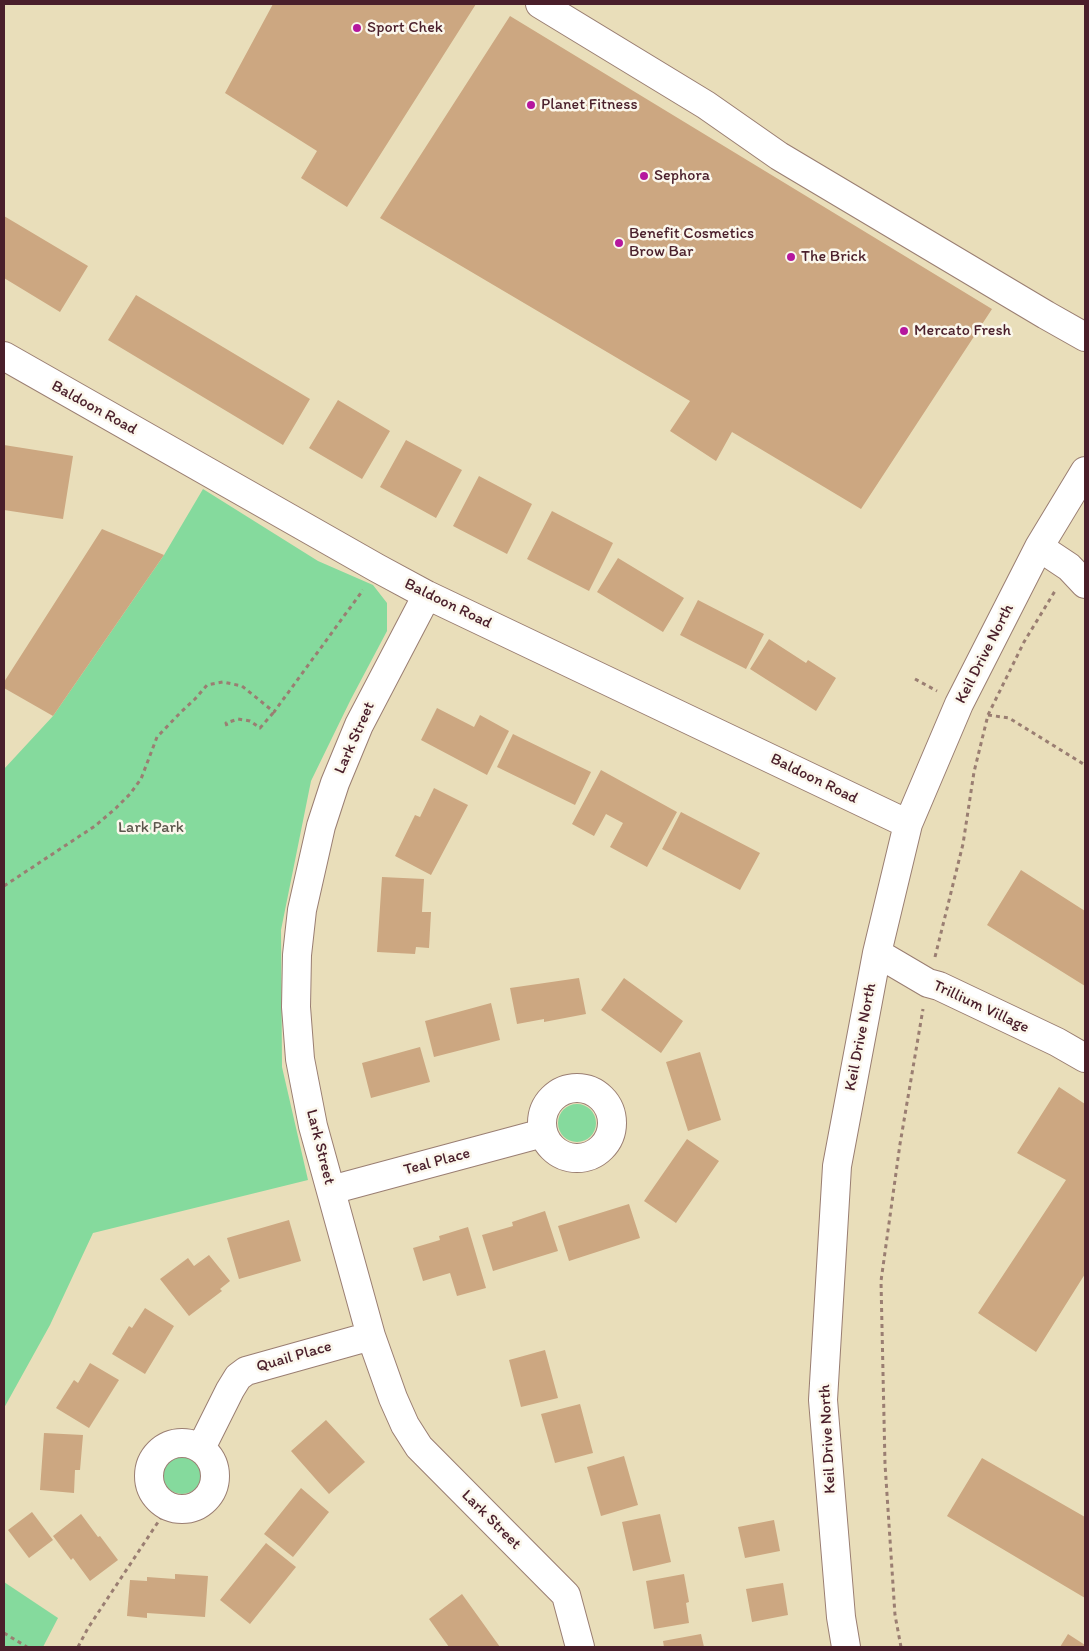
<!DOCTYPE html>
<html>
<head>
<meta charset="utf-8">
<style>
  body { margin:0 }
  #map { position:relative; width:1089px; height:1651px; overflow:hidden; background:#e9deba; font-family:Itim,sans-serif }
  canvas { display:block }
  .frame { position:absolute; inset:0; border:5px solid #4a1f2b; pointer-events:none }
</style>
</head>
<body>
<div id="map">
<canvas width="1089" height="1651"></canvas>
<div class="frame"></div>
</div>
<script>
const c = document.querySelector('canvas').getContext('2d');
c.lineJoin = 'round';
function fillPath(path, color) {
  c.fillStyle = color;
  c.fill(path, 'evenodd');
}
function toPath(rows) {
  const path = new Path2D();
  for (const r of rows) {
    if (r.length === 3) {
      path.moveTo(r[0] + r[2], r[1]);
      path.arc(r[0], r[1], r[2], 0, 2 * Math.PI);
      continue;
    }
    path.moveTo(r[0], r[1]);
    for (let i = 2; i < r.length; i += 2) path.lineTo(r[i], r[i + 1]);
  }
  return path;
}
function stroke(path, color, width, dash) {
  c.strokeStyle = color;
  c.lineWidth = width;
  c.lineCap = dash ? 'butt' : 'round';
  c.setLineDash(dash || []);
  c.stroke(path);
}
function label(font, color, halo, rows, align = 'center') {
  c.font = font + ' Itim,sans-serif';
  c.lineWidth = 5;
  c.setLineDash([]);
  c.textBaseline = 'middle';
  c.strokeStyle = halo;
  c.fillStyle = color;
  for (const [text, x, y, turn = 0] of rows) {
    c.save();
    c.translate(x, y);
    c.rotate((+turn || 0) * Math.PI / 180);
    c.textAlign = isNaN(turn) ? turn : align;
    if (halo) c.strokeText(text, 0, 0);
    c.fillText(text, 0, 0);
    c.restore();
  }
}
const green = toPath([
  [203,489,318,561,373,585,387,603,387,631,351,699,311,781,281,930,282,1067,308,1180,93,1233,50,1325,4,1408,4,769,53,716,164,555],
  [577,1123,19],
  [182,1475,19],
  [4,1582,58,1618,43,1647,4,1647]
]);
const building = toPath([
  [273,4,476,4,347,207,301,178,317,151,225,93],
  [510,16,992,309,861,509,732,432,716,461,670,431,690,401,380,218],
  [4,216,88,266,60,312,4,278],
  [136,295,310,399,283,445,108,340],
  [338,400,390,431,362,479,309,448],
  [406,440,462,470,436,518,380,487],
  [4,445,73,456,63,519,4,510],
  [479,476,532,504,507,554,453,526],
  [552,511,613,543,589,591,527,559],
  [102,529,164,555,53,716,4,688,4,682],
  [618,558,684,598,663,632,597,592],
  [698,600,764,634,746,669,680,635],
  [769,639,806,663,808,660,836,678,816,711,750,669],
  [437,708,474,727,480,715,509,731,487,775,421,740],
  [513,734,591,772,575,805,497,767],
  [601,770,677,812,647,867,610,847,623,823,606,814,594,836,572,824],
  [434,788,468,805,431,875,395,856,415,815,420,817],
  [681,812,760,853,740,890,662,849],
  [1021,870,1085,911,1085,986,987,925],
  [382,877,424,879,422,912,431,912,429,948,416,947,415,954,377,952],
  [579,978,586,1014,544,1022,544,1019,517,1024,510,988],
  [624,978,683,1021,661,1053,601,1010],
  [491,1003,500,1040,434,1057,425,1021],
  [420,1047,430,1082,371,1098,362,1063],
  [700,1052,721,1120,688,1131,666,1062],
  [1059,1087,1085,1104,1085,1274,1036,1352,978,1313,1066,1180,1017,1153],
  [687,1139,719,1161,676,1223,644,1201],
  [629,1204,640,1238,569,1261,558,1226],
  [545,1211,558,1251,493,1271,482,1235,513,1226,512,1222],
  [289,1220,301,1261,239,1279,227,1238],
  [468,1227,486,1288,457,1296,450,1273,423,1281,413,1248,440,1240,439,1236],
  [209,1255,230,1281,220,1289,222,1291,189,1316,160,1279,188,1258,194,1266],
  [145,1308,174,1326,145,1374,112,1354,129,1326,132,1328],
  [545,1350,558,1398,521,1407,509,1360],
  [90,1363,119,1380,89,1428,56,1408,74,1380,78,1383],
  [580,1404,593,1453,555,1463,541,1414],
  [326,1420,365,1462,329,1494,291,1451],
  [44,1433,83,1435,80,1470,75,1470,74,1493,40,1490],
  [624,1456,638,1505,601,1516,587,1467],
  [982,1458,1085,1517,1085,1598,947,1516],
  [301,1488,329,1512,293,1557,264,1534],
  [32,1512,53,1540,29,1558,8,1530],
  [81,1514,98,1537,100,1536,118,1560,90,1581,73,1558,71,1560,53,1536],
  [660,1514,671,1562,633,1571,622,1522],
  [774,1520,780,1551,745,1558,738,1527],
  [266,1543,296,1567,250,1624,220,1600],
  [175,1574,208,1576,205,1617,147,1613,147,1618,127,1616,130,1580,147,1581,147,1577,175,1579],
  [684,1574,689,1602,686,1603,689,1623,654,1629,646,1581],
  [783,1583,788,1615,752,1622,746,1589],
  [462,1594,500,1647,449,1647,429,1619],
  [701,1634,704,1647,664,1647,663,1641],
  [1068,1634,1085,1645,1085,1647,1060,1647]
]);
const path = toPath([
  [915,679,937,691],
  [988,715,1009,718,1085,765],
  [227,726,226,723,238,719,250,721,260,728,274,712],
  [4,886,95,826,116,808,130,794,141,779,157,737,181,712,195,699,207,685,223,682,242,686,274,712,363,590],
  [935,957,963,844,974,772,988,715,1024,642,1055,591],
  [4,1633,27,1647],
  [78,1647,88,1628,168,1507],
  [901,1647,895,1615,885,1464,881,1281,900,1144,923,1009]
]);
const minor = toPath([
  [540,4,706,105,779,156,1046,315,1085,337],
  [4,356,377,568,427,595,908,824],
  [1039,547,1069,567,1085,584],
  [427,595,359,725,335,783,321,826,302,910,297,955,296,1007,300,1059,313,1126,371,1336,393,1398,405,1425,419,1447,566,1595,580,1647],
  [877,953,928,983,939,986,1057,1042,1085,1058],
  [577,1123,35],
  [331,1190,543,1133],
  [182,1476,33],
  [201,1448,230,1390,238,1377,246,1371,371,1336],
  [846,1647,841,1617,823,1400,837,1166,877,953,908,824,959,704,1039,547,1085,471]
]);
const markers = [
  [357,28,5,"#b5179e"],
  [531,105,5,"#b5179e"],
  [644,176,5,"#b5179e"],
  [619,243,5,"#b5179e"],
  [791,257,5,"#b5179e"],
  [904,331,5,"#b5179e"]
];
const poiNames = [
  ["Sport Chek",367,28],
  ["Planet Fitness",541,105],
  ["Sephora",654,176],
  ["Benefit Cosmetics",629,234],
  ["Brow Bar",629,252],
  ["The Brick",801,257],
  ["Mercato Fresh",914,331]
];
const streetNames = [
  ["Baldoon Road",94,408,29],
  ["Baldoon Road",448,604,26],
  ["Keil Drive North",985,654,-63],
  ["Lark Street",355,738,-66],
  ["Baldoon Road",814,779,26],
  ["Trillium Village",981,1007,25],
  ["Keil Drive North",861,1037,-79],
  ["Lark Street",320,1147,76],
  ["Teal Place",437,1162,-15],
  ["Quail Place",294,1357,-16],
  ["Keil Drive North",828,1439,-93],
  ["Lark Street",491,1520,45]
];
const parkNames = [
  ["Lark Park",151,828]
];
fillPath(green, '#85da9d');
fillPath(building, '#cca781');
stroke(minor, '#9a7e72', 30);
stroke(path, '#9a7e72', 3, [4, 4]);
stroke(minor, '#fff', 28);
for (const [x, y, r, color] of markers) {
  const dot = new Path2D();
  dot.arc(x, y, r, 0, 2 * Math.PI);
  c.fillStyle = color;
  c.fill(dot);
  stroke(dot, '#fbf7ec', 2);
}
label('16px', '#4a1f2b', '#fbf7ec', poiNames, 'left');
label('16px', '#4a1f2b', '#fbf7ec', streetNames);
label('16px', '#5c574d', '#fbf7ec', parkNames);
</script>
</body>
</html>
